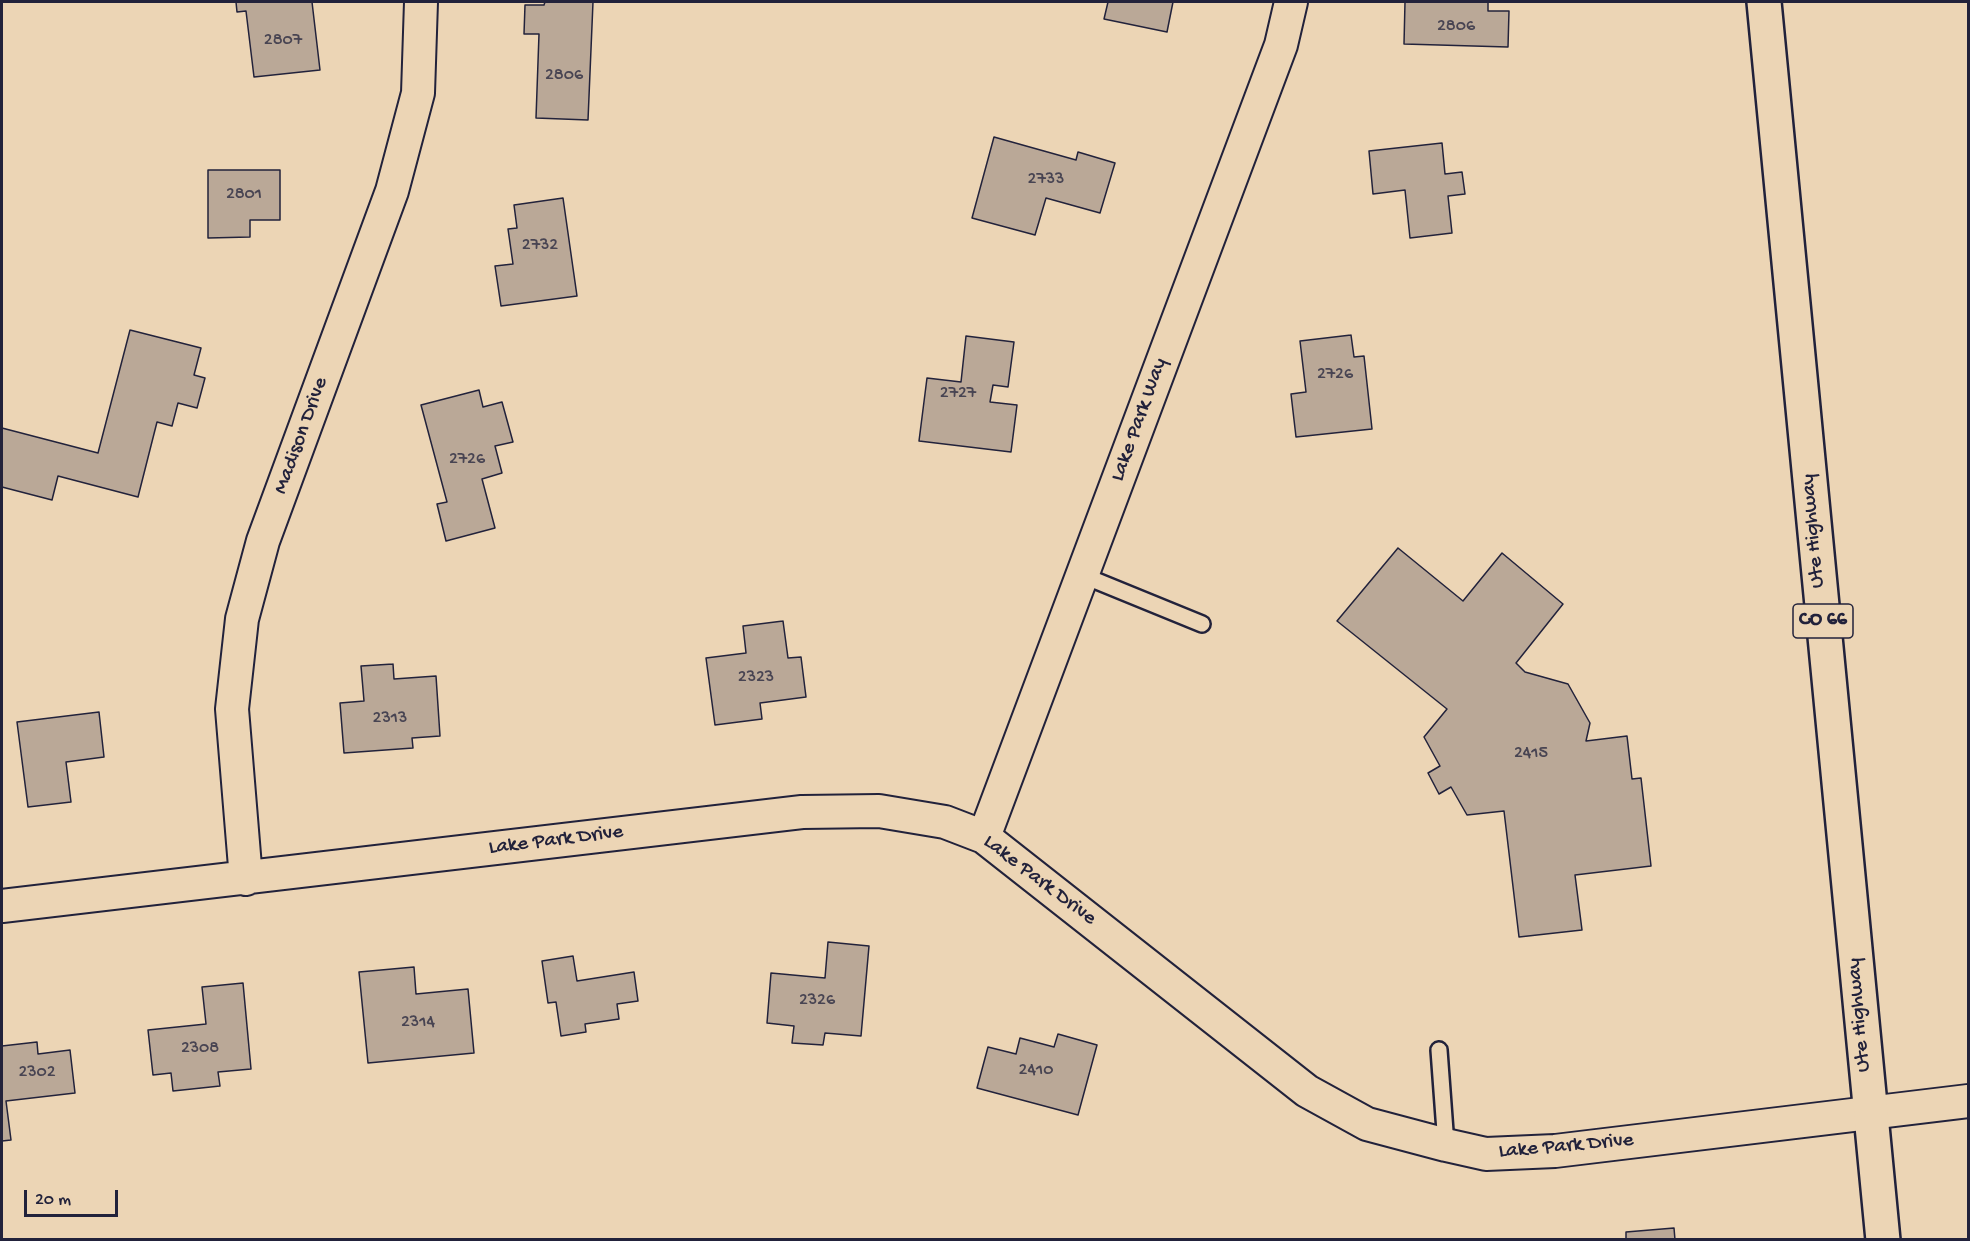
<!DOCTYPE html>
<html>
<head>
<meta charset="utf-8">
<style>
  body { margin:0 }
  #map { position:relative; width:1970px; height:1241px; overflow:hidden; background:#ecd5b5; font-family:"Gochi Hand",sans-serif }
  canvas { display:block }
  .frame { position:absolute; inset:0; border:3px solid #22223b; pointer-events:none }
  .scale { position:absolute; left:24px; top:1190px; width:94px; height:27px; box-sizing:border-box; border:3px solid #22223b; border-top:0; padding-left:8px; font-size:18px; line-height:21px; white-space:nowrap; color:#22223b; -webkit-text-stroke:4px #ecd5b5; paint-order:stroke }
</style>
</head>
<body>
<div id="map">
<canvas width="1970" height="1241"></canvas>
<div class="frame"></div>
<div class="scale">20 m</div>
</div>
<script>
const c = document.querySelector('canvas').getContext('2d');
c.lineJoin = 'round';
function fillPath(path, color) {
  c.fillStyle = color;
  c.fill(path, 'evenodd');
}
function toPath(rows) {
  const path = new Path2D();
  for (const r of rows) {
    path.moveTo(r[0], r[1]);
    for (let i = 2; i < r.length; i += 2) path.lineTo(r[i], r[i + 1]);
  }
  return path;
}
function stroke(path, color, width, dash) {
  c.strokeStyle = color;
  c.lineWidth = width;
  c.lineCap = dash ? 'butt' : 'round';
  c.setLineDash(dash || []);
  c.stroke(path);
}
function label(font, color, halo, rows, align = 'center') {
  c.font = font + ' "Gochi Hand",sans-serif';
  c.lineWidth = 4.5;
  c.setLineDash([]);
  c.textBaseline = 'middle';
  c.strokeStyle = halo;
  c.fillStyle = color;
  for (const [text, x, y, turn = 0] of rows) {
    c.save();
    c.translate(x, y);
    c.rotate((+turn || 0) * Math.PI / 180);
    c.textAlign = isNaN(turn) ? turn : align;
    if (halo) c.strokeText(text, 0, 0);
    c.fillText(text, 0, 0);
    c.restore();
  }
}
const building = toPath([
  [236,2,312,2,320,70,254,77,246,11,237,12,236,2],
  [545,2,593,2,588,120,536,118,539,34,524,34,525,5,544,5,545,2],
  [1108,2,1173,2,1167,32,1104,19,1108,2],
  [1405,2,1488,2,1488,11,1509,11,1508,47,1404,44,1405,2],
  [994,137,1076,160,1078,152,1115,163,1100,213,1046,198,1035,235,972,218,994,137],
  [1442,143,1445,174,1462,172,1465,194,1448,196,1452,233,1410,238,1405,190,1373,194,1369,151,1442,143],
  [208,170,280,170,280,220,250,220,250,237,208,238,208,170],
  [563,198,577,296,501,306,495,266,513,264,508,229,517,228,514,205,563,198],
  [130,330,201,348,194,375,205,378,197,408,178,403,172,426,157,422,138,497,58,476,52,500,2,487,2,428,98,453,130,330],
  [1351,335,1354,357,1364,356,1372,429,1296,437,1291,394,1306,392,1300,341,1351,335],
  [966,336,1014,342,1008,387,993,385,990,402,1017,405,1011,452,919,441,927,378,961,382,966,336],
  [479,390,483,407,502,402,513,442,495,446,502,473,482,479,495,528,446,541,437,504,447,502,421,405,479,390],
  [1398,548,1463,601,1502,553,1563,604,1516,663,1525,672,1568,684,1590,723,1586,741,1627,736,1632,779,1641,778,1651,866,1575,875,1582,930,1519,937,1504,811,1467,815,1451,787,1439,794,1428,773,1440,766,1424,737,1447,709,1337,621,1398,548],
  [783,621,788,658,801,657,806,697,760,703,762,719,715,725,706,658,746,653,743,626,783,621],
  [393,664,394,679,436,676,440,736,412,738,413,748,344,753,340,703,364,701,361,666,393,664],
  [99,712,104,757,66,762,71,802,28,807,17,722,99,712],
  [828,942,869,946,861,1036,825,1033,823,1045,792,1043,794,1026,767,1023,771,973,825,978,828,942],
  [573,956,577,981,634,972,638,1001,617,1004,619,1019,585,1024,586,1032,561,1036,556,1002,548,1003,542,961,573,956],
  [414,967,416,994,468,989,474,1053,368,1063,359,972,414,967],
  [243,983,251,1069,218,1072,220,1086,173,1091,171,1073,153,1075,148,1030,206,1024,202,987,243,983],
  [1058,1034,1097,1045,1078,1115,977,1088,988,1047,1016,1054,1020,1038,1054,1047,1058,1034],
  [37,1042,38,1054,70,1050,75,1093,6,1101,11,1140,2,1141,2,1046,37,1042],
  [1674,1228,1675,1240,1626,1240,1626,1232,1674,1228]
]);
const service = toPath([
  [1082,575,1202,624],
  [1439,1050,1446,1145]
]);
const minor = toPath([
  [984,837,1281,45,1291,2],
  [246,879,232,709,242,619,263,541,392,191,418,93,421,2],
  [2,906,802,812,879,811,945,822,984,837,1307,1091,1367,1124,1446,1145,1486,1154,1555,1151,1968,1101]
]);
const primary = toPath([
  [1764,2,1883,1240]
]);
const numberNames = [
  ["2806",1456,27],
  ["2807",283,41],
  ["2806",564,76],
  ["2733",1046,180],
  ["2801",244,195],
  ["2732",540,246],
  ["2726",1335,375],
  ["2727",958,394],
  ["2726",467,460],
  ["2323",756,678],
  ["2313",390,719],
  ["2415",1531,754],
  ["2326",817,1001],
  ["2314",418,1023],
  ["2308",200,1049],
  ["2410",1036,1071],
  ["2302",37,1073]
];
const shields = [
  [1823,621,60]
];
const shieldNames = [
  ["CO 66",1823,621]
];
const streetNames = [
  ["Lake Park Way",1140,420,-70],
  ["Madison Drive",302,436,-70],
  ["Ute Highway",1814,531,-95],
  ["Lake Park Drive",556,841,-7],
  ["Lake Park Drive",1039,881,37],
  ["Ute Highway",1860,1015,-95],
  ["Lake Park Drive",1566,1147,-5]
];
fillPath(building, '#baa897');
stroke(building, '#22223b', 1.5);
stroke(service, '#22223b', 20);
stroke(minor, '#22223b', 36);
stroke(primary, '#22223b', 38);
stroke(service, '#ecd5b5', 15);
stroke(minor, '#ecd5b5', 32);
stroke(primary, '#ecd5b5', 33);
label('18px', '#484452', null, numberNames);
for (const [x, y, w] of shields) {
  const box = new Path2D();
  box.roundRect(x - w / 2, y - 17, w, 34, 4.5);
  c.fillStyle = '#ecd5b5';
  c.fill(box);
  stroke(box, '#22223b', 1.5);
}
label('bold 20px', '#22223b', null, shieldNames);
label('21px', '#22223b', '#ecd5b5', streetNames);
</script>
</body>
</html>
